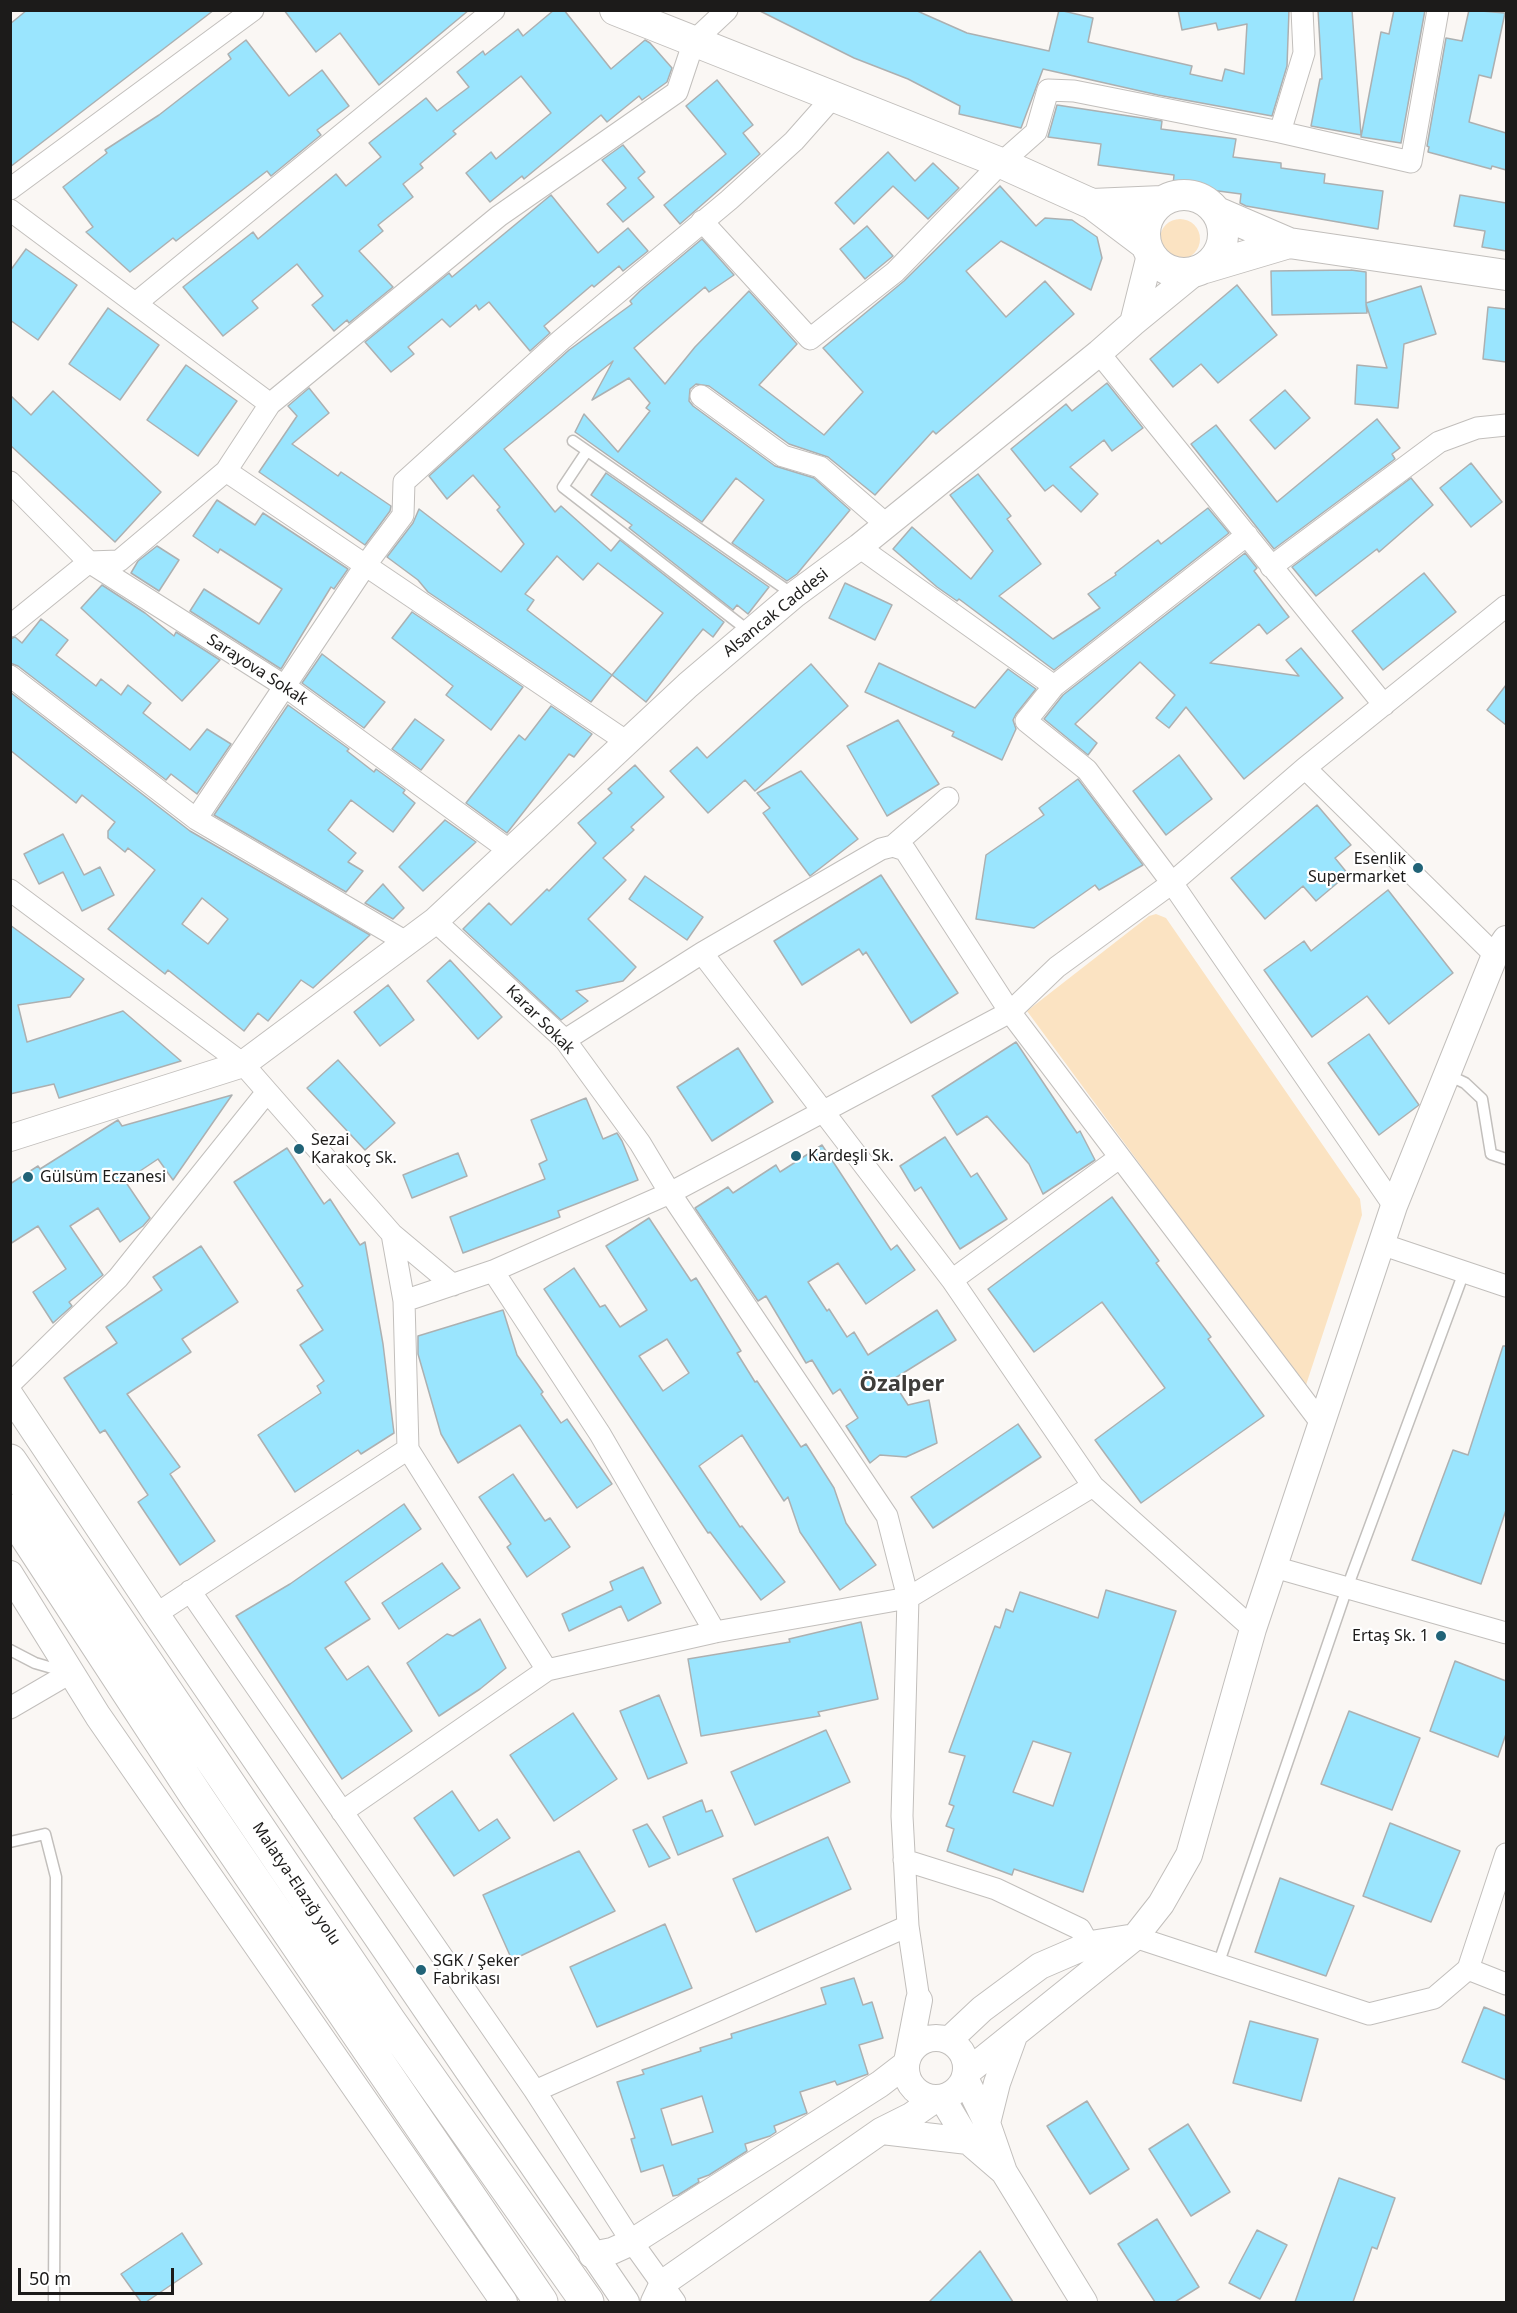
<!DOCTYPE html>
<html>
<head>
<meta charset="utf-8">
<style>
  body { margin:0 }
  #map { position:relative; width:1517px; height:2313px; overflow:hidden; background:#faf7f4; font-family:"Noto Sans",sans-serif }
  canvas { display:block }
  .frame { position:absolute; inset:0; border:12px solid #1c1b1a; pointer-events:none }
  .scale { position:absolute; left:18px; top:2268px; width:156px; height:27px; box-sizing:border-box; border:3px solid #1c1b1a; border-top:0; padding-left:8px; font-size:18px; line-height:21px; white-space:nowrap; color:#1c1b1a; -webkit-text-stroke:4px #fff; paint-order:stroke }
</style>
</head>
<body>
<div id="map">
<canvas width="1517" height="2313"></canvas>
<div class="frame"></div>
<div class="scale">50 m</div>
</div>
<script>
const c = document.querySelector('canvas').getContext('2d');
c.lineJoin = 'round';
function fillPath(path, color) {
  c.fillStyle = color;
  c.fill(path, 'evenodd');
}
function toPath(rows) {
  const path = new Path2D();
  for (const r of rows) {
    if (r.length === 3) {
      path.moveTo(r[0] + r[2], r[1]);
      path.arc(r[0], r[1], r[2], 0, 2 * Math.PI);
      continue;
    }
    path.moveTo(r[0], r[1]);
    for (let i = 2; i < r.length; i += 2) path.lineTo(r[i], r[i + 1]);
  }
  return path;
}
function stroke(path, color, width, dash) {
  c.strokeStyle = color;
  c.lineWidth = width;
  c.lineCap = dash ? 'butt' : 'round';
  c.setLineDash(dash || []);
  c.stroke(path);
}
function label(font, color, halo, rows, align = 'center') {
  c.font = font + ' "Noto Sans",sans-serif';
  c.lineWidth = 4.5;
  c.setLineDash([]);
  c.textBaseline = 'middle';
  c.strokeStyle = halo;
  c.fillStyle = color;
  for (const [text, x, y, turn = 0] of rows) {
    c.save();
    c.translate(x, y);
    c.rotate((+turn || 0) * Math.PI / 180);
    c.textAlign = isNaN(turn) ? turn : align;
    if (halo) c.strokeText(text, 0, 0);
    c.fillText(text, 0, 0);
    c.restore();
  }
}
const green = toPath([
  [1180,239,20],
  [1156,914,1166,918,1360,1199,1362,1215,1305,1388,1027,1011,1149,916]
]);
const building = toPath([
  [27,10,214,10,10,167,10,24,27,10],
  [284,10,469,10,379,85,340,33,316,52,284,10],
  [554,10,564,10,611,69,645,40,650,43,672,68,667,82,642,100,639,96,607,122,601,115,524,179,522,176,490,202,466,173,491,152,496,159,551,113,521,76,453,131,456,134,420,164,423,168,403,184,413,197,378,225,383,231,359,251,393,287,349,323,347,320,334,331,312,305,323,296,297,264,252,301,258,308,223,336,183,287,253,232,258,239,336,174,346,186,381,157,369,143,426,98,437,111,469,87,457,72,483,51,485,55,518,29,523,36,554,10],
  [758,10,915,10,967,33,1049,51,1059,10,1093,18,1088,42,1192,66,1190,74,1222,81,1225,69,1244,74,1247,24,1218,30,1216,23,1182,30,1178,10,1289,10,1287,66,1272,116,1158,95,1043,69,1021,128,959,114,960,106,908,79,854,58,758,10],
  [1318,10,1352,10,1361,135,1311,126,1320,79,1322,79,1318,10],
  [1394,10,1425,10,1401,143,1361,137,1381,32,1389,34,1394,10],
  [1469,10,1505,13,1491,78,1479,75,1469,122,1506,133,1506,170,1492,166,1491,169,1428,152,1429,147,1427,146,1446,38,1462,41,1469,10],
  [246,40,289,96,322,70,349,106,317,130,321,135,271,176,267,171,176,241,173,238,130,272,86,232,93,227,63,187,107,153,105,150,159,115,231,59,228,54,246,40],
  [717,80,753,125,743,133,760,154,680,224,664,205,726,154,686,106,717,80],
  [1057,105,1162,121,1161,129,1236,139,1233,157,1281,163,1281,168,1325,174,1324,183,1383,191,1378,229,1246,206,1240,203,1241,194,1173,185,1174,175,1098,165,1101,144,1048,137,1057,105],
  [623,145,645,172,638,178,654,197,623,222,607,204,626,188,602,160,623,145],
  [888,152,915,181,933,163,959,188,928,219,893,186,854,224,835,203,888,152],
  [1000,186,1036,226,1045,218,1072,220,1097,237,1102,258,1091,290,1001,241,966,271,1006,317,1045,281,1074,314,936,434,933,431,875,495,828,457,789,444,709,386,696,384,690,389,689,401,693,406,775,466,814,478,850,510,797,574,787,581,732,543,764,500,736,478,702,522,575,432,584,414,618,452,650,411,646,408,650,403,629,378,592,400,613,361,504,449,555,512,561,506,611,551,620,540,724,622,713,637,703,629,646,702,612,675,591,702,428,592,418,580,387,557,413,523,419,509,501,572,524,544,497,510,500,507,473,475,447,499,429,476,569,350,632,304,630,301,640,291,702,239,734,275,709,292,705,287,634,348,665,384,695,347,749,291,797,344,759,385,824,435,863,392,823,348,904,281,1000,186],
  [557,556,583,580,598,563,663,613,612,675,527,610,534,600,525,594,557,556],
  [551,195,598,253,628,228,648,251,623,271,619,266,594,287,592,285,544,326,550,333,530,351,489,302,479,310,476,305,450,327,442,319,408,347,414,354,391,372,365,342,449,273,452,277,551,195],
  [1460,195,1506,203,1506,251,1482,247,1485,231,1454,226,1460,195],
  [867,226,893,256,865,279,840,249,867,226],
  [26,249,77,285,38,340,10,320,10,271,26,249],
  [1351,270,1366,272,1366,303,1421,286,1436,334,1404,344,1398,408,1355,404,1357,365,1387,368,1366,304,1367,313,1272,315,1271,271,1351,270],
  [1237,285,1277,335,1218,383,1201,364,1173,387,1150,359,1237,285],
  [1488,307,1506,309,1506,362,1483,359,1488,307],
  [108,308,159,345,120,400,69,364,108,308],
  [186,365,237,401,198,456,147,420,186,365],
  [1107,383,1143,428,1112,451,1104,440,1070,467,1098,494,1081,512,1053,485,1045,491,1011,449,1066,404,1072,411,1107,383],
  [309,388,329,413,292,444,338,476,341,472,391,506,390,511,365,545,259,472,297,416,288,406,309,388],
  [1285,390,1310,418,1275,449,1250,420,1285,390],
  [53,391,161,492,115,542,10,445,10,395,31,415,53,391],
  [1377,419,1400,448,1392,454,1395,459,1274,549,1191,444,1216,425,1277,502,1377,419],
  [1471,463,1502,502,1471,527,1440,488,1471,463],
  [606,473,769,587,748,614,737,605,733,610,629,528,632,525,591,495,606,473],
  [978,474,1011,516,1007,519,1041,564,999,596,1053,639,1100,608,1088,594,1116,575,1115,573,1158,540,1161,544,1208,508,1229,533,1054,670,959,599,957,601,937,587,893,549,912,527,971,579,993,551,950,495,978,474],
  [1411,478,1433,505,1379,552,1377,549,1316,596,1292,567,1411,478],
  [217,500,255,525,263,513,348,569,334,589,331,587,281,669,190,611,204,589,259,624,282,589,220,549,218,553,193,536,217,500],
  [157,546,179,560,159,591,131,573,138,561,157,546],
  [1245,553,1257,568,1254,571,1289,617,1267,634,1259,624,1210,663,1299,676,1286,660,1301,648,1343,698,1244,779,1186,707,1169,728,1156,718,1175,695,1140,662,1075,724,1097,743,1088,755,1044,719,1063,695,1245,553],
  [1424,573,1456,612,1383,670,1352,631,1424,573],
  [845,583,892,605,875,640,829,618,845,583],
  [102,585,145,613,174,636,176,632,220,660,182,701,81,608,102,585],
  [412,612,523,687,491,730,446,695,453,686,392,638,412,612],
  [41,619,68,640,56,655,96,686,101,679,121,695,128,685,151,703,143,713,190,750,207,729,231,744,197,794,171,774,166,780,18,666,10,663,10,639,15,637,22,643,41,619],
  [322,654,385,702,364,728,302,683,322,654],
  [879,663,975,708,1008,669,1036,689,1016,714,1013,720,1016,729,1002,760,952,736,954,732,865,692,879,663],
  [811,664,848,706,755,791,745,780,708,813,670,771,697,747,707,758,811,664],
  [1506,685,1506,725,1487,710,1506,685],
  [10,692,190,831,370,935,313,988,301,980,268,1021,258,1013,244,1031,168,970,165,974,108,929,155,870,128,848,125,852,108,838,108,831,115,822,82,795,76,803,10,750,10,692],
  [202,898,228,919,208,944,182,924,202,898],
  [288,705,349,749,347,751,374,772,376,769,405,790,403,793,415,803,393,832,351,800,328,830,356,853,348,862,363,871,346,892,214,815,288,705],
  [551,706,592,734,574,757,569,754,507,833,466,803,519,735,525,740,551,706],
  [415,719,444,740,421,770,392,749,415,719],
  [898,720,939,784,887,816,847,746,898,720],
  [1179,755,1212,799,1166,835,1133,791,1179,755],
  [635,765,664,797,631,827,634,830,603,858,626,880,588,919,636,967,623,981,576,991,588,1001,561,1020,463,929,489,903,511,925,547,889,549,891,596,843,578,823,612,793,608,789,635,765],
  [801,771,858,839,810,876,763,813,770,808,757,793,801,771],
  [1078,779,1143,865,1099,890,1095,885,1034,928,976,919,986,855,1044,815,1039,808,1078,779],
  [1317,805,1351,845,1335,858,1348,874,1316,901,1303,886,1265,919,1231,878,1317,805],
  [445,820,476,842,423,891,399,867,445,820],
  [63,834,84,875,100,867,114,895,82,911,63,872,39,884,24,854,63,834],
  [881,875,958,993,911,1023,866,952,863,955,859,949,802,985,774,941,881,875],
  [645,876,703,917,687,940,629,899,645,876],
  [383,884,404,908,393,919,365,903,383,884],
  [1388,890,1453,973,1389,1024,1367,996,1312,1037,1264,970,1304,941,1311,951,1388,890],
  [10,925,84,979,70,997,18,1005,27,1042,123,1011,181,1061,59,1098,54,1084,10,1094,10,925],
  [450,960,502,1017,478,1039,427,981,450,960],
  [388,985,414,1020,380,1046,354,1012,388,985],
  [1369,1034,1419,1105,1379,1135,1328,1063,1369,1034],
  [1016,1042,1077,1133,1080,1131,1095,1160,1043,1194,1029,1164,987,1116,957,1135,932,1096,1016,1042],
  [738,1048,773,1102,712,1141,677,1087,738,1048],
  [338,1060,395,1123,365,1150,307,1088,338,1060],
  [232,1095,173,1180,158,1159,125,1181,150,1218,143,1226,120,1242,98,1208,70,1226,103,1275,69,1302,72,1306,53,1323,33,1292,66,1269,38,1226,10,1244,10,1184,38,1166,40,1169,118,1120,122,1126,232,1095],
  [586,1098,603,1139,617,1133,622,1141,638,1180,558,1211,560,1217,463,1253,450,1217,545,1179,539,1164,547,1160,531,1120,586,1098],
  [945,1137,971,1177,977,1173,1007,1219,960,1249,921,1187,915,1191,900,1166,945,1137],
  [822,1145,891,1250,897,1245,915,1270,866,1304,838,1263,808,1282,827,1311,829,1309,847,1337,854,1332,868,1355,937,1310,956,1340,892,1380,908,1405,929,1400,937,1443,906,1457,880,1455,870,1463,846,1426,858,1418,840,1389,833,1394,812,1360,806,1363,766,1296,758,1301,695,1208,728,1187,733,1193,776,1165,780,1172,822,1145],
  [287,1148,324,1204,330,1199,360,1245,365,1242,383,1344,394,1433,361,1454,358,1450,295,1492,258,1435,321,1393,317,1386,324,1381,300,1345,323,1330,297,1290,303,1286,234,1182,287,1148],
  [458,1153,467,1176,412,1198,403,1175,458,1153],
  [1112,1197,1159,1261,1156,1263,1211,1337,1208,1339,1264,1416,1141,1503,1095,1440,1165,1388,1102,1302,1034,1352,988,1289,1112,1197],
  [649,1218,691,1281,696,1278,741,1351,737,1353,755,1382,757,1381,801,1447,806,1444,834,1488,846,1523,876,1565,840,1590,800,1532,788,1497,784,1501,742,1435,699,1466,740,1527,742,1526,785,1582,761,1600,710,1532,708,1533,544,1289,574,1268,600,1307,605,1305,620,1327,647,1310,606,1246,649,1218],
  [667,1339,689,1373,663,1391,639,1356,667,1339],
  [201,1246,238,1302,182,1339,191,1352,127,1394,180,1467,170,1474,215,1541,180,1565,138,1502,148,1495,105,1430,100,1433,64,1378,117,1343,106,1327,162,1290,153,1277,201,1246],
  [503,1310,517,1355,543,1392,541,1394,561,1423,567,1419,612,1484,577,1508,520,1425,458,1463,441,1434,418,1354,418,1336,503,1310],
  [1503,1346,1506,1346,1506,1510,1481,1584,1412,1560,1453,1450,1468,1455,1503,1346],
  [1018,1424,1041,1457,933,1528,911,1497,1018,1424],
  [513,1474,545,1521,550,1518,570,1547,527,1577,507,1547,511,1544,479,1497,513,1474],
  [404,1504,421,1529,345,1582,370,1619,325,1648,347,1680,368,1666,412,1731,342,1779,236,1616,290,1584,404,1504],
  [442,1563,460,1588,399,1629,382,1603,442,1563],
  [643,1567,661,1603,628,1621,621,1606,569,1631,562,1614,613,1590,610,1582,643,1567],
  [1106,1590,1176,1611,1083,1892,1014,1869,1012,1875,947,1851,954,1829,946,1826,954,1806,949,1804,965,1756,949,1752,995,1626,1000,1628,1006,1609,1013,1612,1020,1592,1098,1618,1106,1590],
  [1033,1741,1071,1753,1053,1806,1013,1792,1033,1741],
  [480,1619,506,1668,480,1689,439,1716,407,1663,447,1634,453,1636,480,1619],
  [861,1622,878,1699,818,1712,820,1716,701,1736,688,1659,790,1642,789,1639,861,1622],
  [1455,1661,1506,1681,1506,1734,1498,1757,1430,1731,1455,1661],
  [659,1695,687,1763,648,1779,620,1711,659,1695],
  [1349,1711,1420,1738,1392,1810,1321,1784,1349,1711],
  [573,1713,617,1779,554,1821,510,1755,573,1713],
  [826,1730,850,1782,755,1825,731,1772,826,1730],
  [452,1791,479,1831,497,1819,510,1838,454,1876,414,1818,452,1791],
  [702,1800,706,1812,712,1810,723,1836,678,1855,663,1817,702,1800],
  [1390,1823,1460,1851,1431,1922,1363,1896,1390,1823],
  [647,1824,670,1858,649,1867,633,1830,647,1824],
  [828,1837,851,1889,756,1932,733,1879,828,1837],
  [579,1851,615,1911,512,1960,483,1895,579,1851],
  [1280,1878,1354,1906,1326,1976,1255,1952,1280,1878],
  [665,1924,692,1988,597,2027,570,1967,665,1924],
  [854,1978,863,2005,872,2002,883,2038,859,2045,868,2074,837,2085,835,2081,800,2092,807,2113,774,2126,776,2132,770,2136,745,2144,747,2151,709,2175,698,2179,699,2182,678,2195,673,2196,663,2165,641,2172,631,2139,635,2138,617,2082,644,2074,642,2070,701,2051,700,2048,732,2038,731,2034,826,2004,821,1988,854,1978],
  [702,2096,713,2132,672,2145,661,2109,702,2096],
  [1484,2007,1506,2016,1506,2080,1462,2062,1484,2007],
  [1250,2021,1318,2039,1301,2101,1233,2083,1250,2021],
  [1087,2101,1129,2169,1090,2194,1047,2126,1087,2101],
  [1188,2124,1230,2192,1191,2216,1149,2149,1188,2124],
  [1339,2178,1395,2198,1377,2249,1372,2247,1353,2302,1295,2302,1339,2178],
  [1157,2219,1199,2287,1175,2302,1155,2302,1118,2244,1157,2219],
  [1257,2230,1287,2245,1260,2299,1229,2283,1257,2230],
  [182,2233,202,2264,146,2302,141,2302,121,2274,182,2233],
  [980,2251,1013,2302,929,2302,980,2251]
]);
const service = toPath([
  [573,441,794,595],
  [587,451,563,487,750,632],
  [1448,1075,1465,1083,1482,1099,1491,1154,1506,1159],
  [10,1650,35,1663,66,1672],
  [10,1842,45,1834,56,1877,54,2302],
  [1218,1965,1347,1588,1464,1272]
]);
const minor = toPath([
  [1280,132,1304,53,1302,10],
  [10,189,253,10],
  [10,210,270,404],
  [702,221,810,339,895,272,1001,163,1036,132,1048,90,1074,91,1280,132,1411,162,1438,10],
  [136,303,494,10],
  [1099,353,1384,705],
  [701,396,783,456,820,467,887,525],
  [226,471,627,742],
  [10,482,89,562,286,687,510,851],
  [859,547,1054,686,1247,535],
  [1271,567,1439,442,1477,428,1506,425],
  [10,626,89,562,119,561,226,471,270,404,499,216,677,92,694,41,727,10],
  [10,676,196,819,406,942],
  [1305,768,1495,955],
  [196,819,367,563,403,515,404,482,561,340,729,200,794,141,833,97],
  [893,846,948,798],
  [10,890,243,1064,392,1234,404,1301,408,1449],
  [435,921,565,1040,640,1143,670,1193,887,1516,908,1598,902,1816,908,1926,919,2000],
  [702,953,952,1280,1093,1486,1253,1629],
  [565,1040,702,953,881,849,893,846,905,850,1010,1012,1057,967,1172,883,1087,770,1026,721,1054,686],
  [1394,1206,1172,883,1305,768,1506,606],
  [392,1234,453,1285],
  [1381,1244,1506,1286],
  [493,1271,600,1434,715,1632],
  [952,1280,1119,1158],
  [404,1301,493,1271,670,1193,1010,1012,1322,1424],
  [10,1384,118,1278,267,1092],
  [1274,1567,1506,1633],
  [190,1591,535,2091,632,2242,675,2302],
  [156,1614,408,1449,547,1670],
  [10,1708,70,1673],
  [342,1812,547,1670,715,1632,908,1598,1093,1486],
  [1506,1854,1468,1969,1506,1984],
  [904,1860,996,1889,1080,1929,1089,1945],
  [1135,1937,1369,2014,1434,1998,1468,1969],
  [535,2091,908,1926]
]);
const tertiary = toPath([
  [1150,255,1133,323,1194,273],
  [10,1138,243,1064,435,921,688,685,794,595,859,547,1099,353,1133,323],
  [10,1395,156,1614,626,2302],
  [10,1574,98,1716,504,2302],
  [936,2068,30],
  [949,2040,982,2009,1040,1966,1091,1944,1135,1937],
  [908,2057,919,2000],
  [966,2073,1135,1937,1161,1904,1189,1855,1253,1629,1394,1206,1495,955,1506,939],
  [965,2078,987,2123,1004,2172,1084,2302],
  [942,2098,968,2141,1004,2172],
  [987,2123,997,2083,1014,2036],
  [882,2131,968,2141],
  [592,2255,612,2251,632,2242,880,2084,906,2064],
  [654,2302,663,2283,881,2131,911,2116,937,2098]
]);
const secondary = toPath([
  [615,10,1001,163,1092,204],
  [1184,234,39],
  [1289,243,1506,275],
  [1145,244,1092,204,1162,201],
  [1205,268,1289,243,1217,212]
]);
const trunk = toPath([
  [10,1461,389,2021,587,2302],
  [10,1511,197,1797,541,2302]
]);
const markers = [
  [1418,868,6,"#216377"],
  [299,1149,6,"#216377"],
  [796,1156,6,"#216377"],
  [28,1177,6,"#216377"],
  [1441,1636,6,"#216377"],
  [421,1970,6,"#216377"]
];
const streetNames = [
  ["Alsancak Caddesi",776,613,-39],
  ["Sarayova Sokak",257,670,33],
  ["Karar Sokak",540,1020,45],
  ["Malatya-Elazığ yolu",296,1884,56]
];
const poiNames = [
  ["Esenlik",1406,859,"right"],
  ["Supermarket",1406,877,"right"],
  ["Sezai",311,1140],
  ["Karakoç Sk.",311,1158],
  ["Kardeşli Sk.",808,1156],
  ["Gülsüm Eczanesi",40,1177],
  ["Ertaş Sk. 1",1429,1636,"right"],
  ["SGK / Şeker",433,1961],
  ["Fabrikası",433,1979]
];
const districtNames = [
  ["Özalper",902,1385]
];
fillPath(green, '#fbe3c2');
fillPath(building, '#9ae5fe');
stroke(building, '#acb0b1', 1.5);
stroke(service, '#c2bfbc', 13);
stroke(minor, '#c2bfbc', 23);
stroke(tertiary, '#c2bfbc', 28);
stroke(secondary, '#c2bfbc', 32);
stroke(trunk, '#c2bfbc', 35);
stroke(service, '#fff', 10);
stroke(minor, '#fff', 21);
stroke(tertiary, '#fff', 26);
stroke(secondary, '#fff', 30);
stroke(trunk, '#fff', 33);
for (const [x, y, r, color] of markers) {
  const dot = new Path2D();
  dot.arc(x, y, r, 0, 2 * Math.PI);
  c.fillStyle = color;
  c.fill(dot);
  stroke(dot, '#fff', 2);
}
label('16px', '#1c1b1a', '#fff', streetNames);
label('16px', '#1c1b1a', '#fff', poiNames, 'left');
label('bold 22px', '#3f3d3a', '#fff', districtNames);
</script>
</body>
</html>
